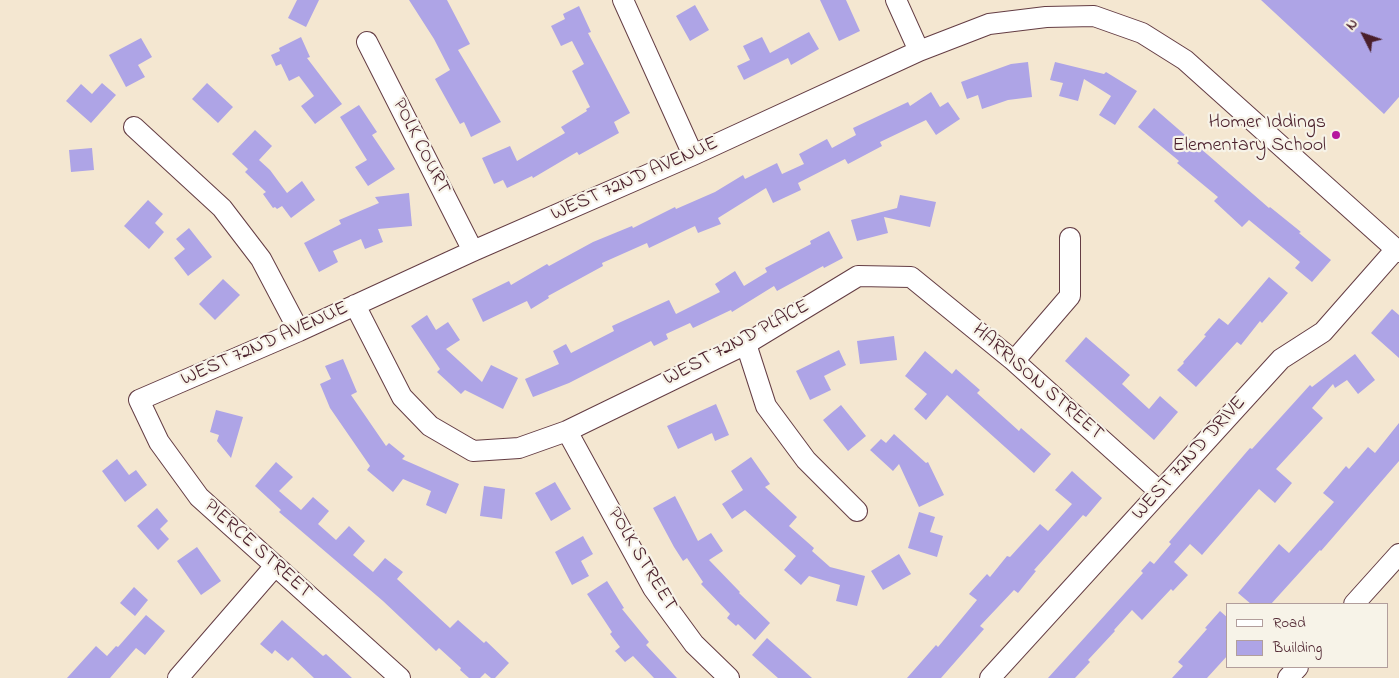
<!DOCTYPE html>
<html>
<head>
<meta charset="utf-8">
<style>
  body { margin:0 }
  #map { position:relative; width:1399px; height:678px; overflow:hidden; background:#f4e7d1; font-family:"Indie Flower",sans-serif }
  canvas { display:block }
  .legend { position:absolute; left:1226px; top:603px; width:162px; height:65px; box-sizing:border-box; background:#f7f3e8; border:1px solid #b29e9c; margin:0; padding:6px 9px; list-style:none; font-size:15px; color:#4a1f2b }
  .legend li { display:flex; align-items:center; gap:10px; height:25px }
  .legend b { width:25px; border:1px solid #b29e9c }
  .north { position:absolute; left:1339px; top:10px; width:50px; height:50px; -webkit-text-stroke:4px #f7f3e8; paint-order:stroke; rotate:311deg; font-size:14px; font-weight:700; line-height:20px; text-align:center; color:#4a1f2b }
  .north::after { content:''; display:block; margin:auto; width:18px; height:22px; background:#4a1f2b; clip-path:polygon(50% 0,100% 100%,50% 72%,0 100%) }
</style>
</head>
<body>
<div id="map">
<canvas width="1399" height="678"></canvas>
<ul class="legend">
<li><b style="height:6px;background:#fff"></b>Road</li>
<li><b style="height:14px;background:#aea4e6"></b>Building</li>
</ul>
<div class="north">N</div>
</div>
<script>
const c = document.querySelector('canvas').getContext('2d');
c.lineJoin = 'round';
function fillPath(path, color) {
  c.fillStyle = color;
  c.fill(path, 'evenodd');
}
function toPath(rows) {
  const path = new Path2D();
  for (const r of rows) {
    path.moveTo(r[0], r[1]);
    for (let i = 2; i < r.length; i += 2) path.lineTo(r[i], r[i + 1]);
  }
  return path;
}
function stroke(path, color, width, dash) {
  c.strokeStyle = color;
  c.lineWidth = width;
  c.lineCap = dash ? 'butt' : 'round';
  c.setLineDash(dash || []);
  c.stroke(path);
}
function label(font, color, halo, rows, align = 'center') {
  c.font = font + ' "Indie Flower",sans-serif';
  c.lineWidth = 4.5;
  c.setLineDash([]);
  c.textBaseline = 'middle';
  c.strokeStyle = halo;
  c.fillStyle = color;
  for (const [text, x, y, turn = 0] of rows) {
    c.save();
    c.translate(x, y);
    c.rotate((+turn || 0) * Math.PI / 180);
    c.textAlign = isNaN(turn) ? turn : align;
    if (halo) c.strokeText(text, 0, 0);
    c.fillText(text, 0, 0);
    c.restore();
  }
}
const building = toPath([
  [297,0,319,0,306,27,288,18],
  [409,0,447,0,470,44,458,50,501,122,471,137,464,122,460,124,435,79,450,70,434,39],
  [820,0,846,0,860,31,839,41],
  [1261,0,1399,0,1399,97,1384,114],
  [695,5,709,30,690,41,676,16],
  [579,6,591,32,588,33,630,113,614,122,619,133,579,155,577,152,533,178,532,176,507,188,503,180,494,184,482,158,510,146,517,161,565,133,561,127,587,111,586,109,590,107,572,71,584,64,572,41,561,46,551,26,565,19,563,14],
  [809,32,819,49,791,65,788,58,744,80,737,66,750,60,743,46,762,37,770,53],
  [301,37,310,57,307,58,342,104,315,124,301,106,314,96,299,76,289,81,281,64,276,66,271,55,280,51,279,48],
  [141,38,152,57,138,65,145,77,126,87,109,55],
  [1028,62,1032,97,1008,100,982,109,978,95,967,99,961,82,1011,64],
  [1055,62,1104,74,1106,72,1137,91,1115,125,1099,115,1111,96,1084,79,1078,101,1059,96,1063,83,1050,80],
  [102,83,116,95,91,123,66,101,81,84,92,94],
  [207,83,233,107,218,123,192,99],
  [931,92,940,107,948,102,960,119,936,135,926,120,880,142,882,146,848,164,845,159,798,183,801,190,773,203,766,188,718,218,721,224,698,233,695,226,649,248,647,243,602,263,603,266,548,296,549,298,531,309,527,301,483,322,472,299,509,281,511,285,547,264,549,266,593,242,632,226,633,228,675,207,676,209,715,192,743,175,745,179,777,163,782,174,804,164,799,154,827,139,832,148,856,135,853,128,908,102,910,106],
  [359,105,377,132,372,135,395,169,368,186,355,167,367,160,340,117],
  [1154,108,1269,208,1270,207,1301,232,1299,233,1331,260,1312,282,1295,268,1300,262,1249,220,1242,227,1214,201,1218,197,1177,163,1179,161,1138,127],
  [255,130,272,146,259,160,270,170,287,193,302,181,315,200,291,218,282,206,277,209,275,207,273,208,263,194,266,192,245,172,248,169,232,154],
  [92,148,94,170,71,172,69,150],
  [409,193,412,226,378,229,383,242,365,249,361,239,333,251,338,262,319,272,304,243,341,224,339,220,379,203,375,197],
  [900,195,936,202,930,227,884,217,888,233,857,241,851,220,897,208],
  [148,200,163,214,155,223,164,232,149,249,124,226],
  [189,228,212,257,188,276,174,258,185,249,176,239],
  [829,231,843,258,824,268,823,266,777,291,774,286,732,312,731,310,693,328,690,323,666,334,668,339,654,346,651,341,569,383,533,397,525,379,559,364,553,351,566,344,571,353,614,331,612,326,669,300,676,314,720,292,715,284,735,271,744,286,767,272,765,268,811,244,810,241],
  [1269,277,1288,293,1262,323,1260,321,1241,345,1237,342,1196,387,1177,370,1184,363,1183,362,1206,336,1204,335,1219,318,1228,325],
  [223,279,240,295,215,320,199,304],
  [1392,309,1399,315,1399,358,1371,333],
  [427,315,436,330,448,322,460,340,446,349,482,382,491,365,518,378,503,409,465,390,461,394,437,372,440,369,411,326],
  [894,336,897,360,860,364,857,341],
  [1086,337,1130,375,1122,384,1149,409,1160,396,1178,412,1154,440,1065,361],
  [839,350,846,365,824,376,831,390,810,400,796,371],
  [925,351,952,374,956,369,980,390,977,393,1019,431,1021,428,1051,454,1034,473,947,395,926,420,914,409,927,394,905,376],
  [1355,354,1375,380,1358,394,1347,380,1335,388,1333,384,1312,408,1323,418,1276,469,1292,483,1275,503,1259,489,1202,555,1190,544,1174,562,1188,575,1173,591,1171,589,1142,620,1132,610,1114,630,1115,631,1088,660,1090,662,1075,678,1048,678,1143,573,1141,571,1150,561,1154,564,1171,544,1169,542,1250,448,1252,449,1310,385,1312,387],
  [343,359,357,392,351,395,386,446,389,443,405,456,402,459,459,484,446,514,426,505,431,491,403,479,393,492,367,470,370,466,330,408,320,384,331,379,325,366],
  [716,404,729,435,715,441,712,433,678,449,667,426],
  [841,405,866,436,848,451,823,420],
  [216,410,243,417,231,458,217,441,219,435,210,432],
  [1399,423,1399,461,1321,551,1320,550,1271,604,1251,604,1238,593,1279,544,1289,553,1334,502,1323,493,1346,466,1349,469,1368,447,1375,453],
  [894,434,926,463,928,462,944,495,919,507,899,464,893,471,870,450,881,439,886,443],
  [751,457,770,484,765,487,797,517,789,526,814,548,812,551,830,567,865,576,857,606,836,601,840,585,809,576,801,585,784,570,796,556,745,510,732,519,722,504,743,490,731,471],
  [117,459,129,475,136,470,147,485,125,502,102,471],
  [276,462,293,477,279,491,301,510,313,497,329,511,318,524,336,540,349,526,365,541,353,555,373,572,385,558,403,572,397,579,450,628,458,620,484,643,486,641,509,663,495,678,491,678,485,673,480,678,469,678,460,670,461,668,439,648,436,651,383,601,279,512,281,510,255,486],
  [1072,471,1102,498,1086,517,1083,515,1034,570,1036,571,1018,593,1014,590,980,626,984,629,941,678,907,678,936,645,938,647,977,600,969,594,987,574,990,577,1007,556,1010,557,1040,524,1048,531,1072,504,1055,490],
  [555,482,571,509,551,521,535,493],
  [484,486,505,489,502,519,480,516],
  [675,496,698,541,711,533,723,551,709,560,740,592,739,593,770,623,755,640,738,624,736,626,727,618,730,614,701,584,703,582,687,558,683,561,674,547,653,508],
  [157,508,168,521,160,529,169,539,158,550,137,526],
  [919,512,935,517,930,532,943,536,937,557,908,548],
  [583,536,593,554,581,561,589,576,572,585,555,552],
  [197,547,221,581,201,595,177,561],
  [899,554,911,574,883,590,871,571],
  [607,581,624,608,622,609,649,642,646,645,677,678,654,678,633,656,625,662,615,651,620,647,610,634,612,632,587,594],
  [134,587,148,600,135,616,120,603],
  [1220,611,1228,618,1228,655,1207,678,1172,678,1183,666,1178,662,1207,629,1205,628],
  [146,615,165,631,145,655,136,648,110,678,67,678,96,646,107,656,116,646,118,647],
  [282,620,323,656,326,654,352,678,314,678,292,657,288,661,275,650,272,654,260,644],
  [767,638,812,678,778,678,752,655]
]);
const minor = toPath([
  [623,0,693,155],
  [896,0,919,51],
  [367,42,473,251],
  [134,127,222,208,261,259,299,331],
  [355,305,402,397,430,426,473,451,519,448,567,431,746,344,858,276,911,277,1014,361,1160,492],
  [746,344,766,406,806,460,857,511],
  [1014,361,1070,296,1070,238],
  [567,431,653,588,694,644,729,678],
  [1354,604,1399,554],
  [178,678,275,566],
  [400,678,199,497,159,442,139,400,299,331,473,251,693,155,919,51,989,24,1046,17,1094,16,1142,33,1185,60,1399,252],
  [990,678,1281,359,1323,332,1396,249],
  [1288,678,1298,667]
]);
const markers = [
  [1336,135,5,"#b5179e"]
];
const poiNames = [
  ["Homer Iddings",1326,124],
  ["Elementary School",1326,147]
];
const streetNames = [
  ["POLK COURT",420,147,63],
  ["WEST 72ND AVENUE",635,180,-24],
  ["WEST 72ND PLACE",737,344,-28],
  ["WEST 72ND AVENUE",265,345,-24],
  ["HARRISON STREET",1037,383,41],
  ["WEST 72ND DRIVE",1190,459,-48],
  ["PIERCE STREET",257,550,42],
  ["POLK STREET",641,560,59]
];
fillPath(building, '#aea4e6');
stroke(minor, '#643d44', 22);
stroke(minor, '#fff', 20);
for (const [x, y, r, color] of markers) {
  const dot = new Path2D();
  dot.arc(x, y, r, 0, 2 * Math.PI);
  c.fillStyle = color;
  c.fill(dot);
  stroke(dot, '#f7f3e8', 2);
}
label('20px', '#4a1f2b', '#f7f3e8', poiNames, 'right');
label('20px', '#4a1f2b', '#f7f3e8', streetNames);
</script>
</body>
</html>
